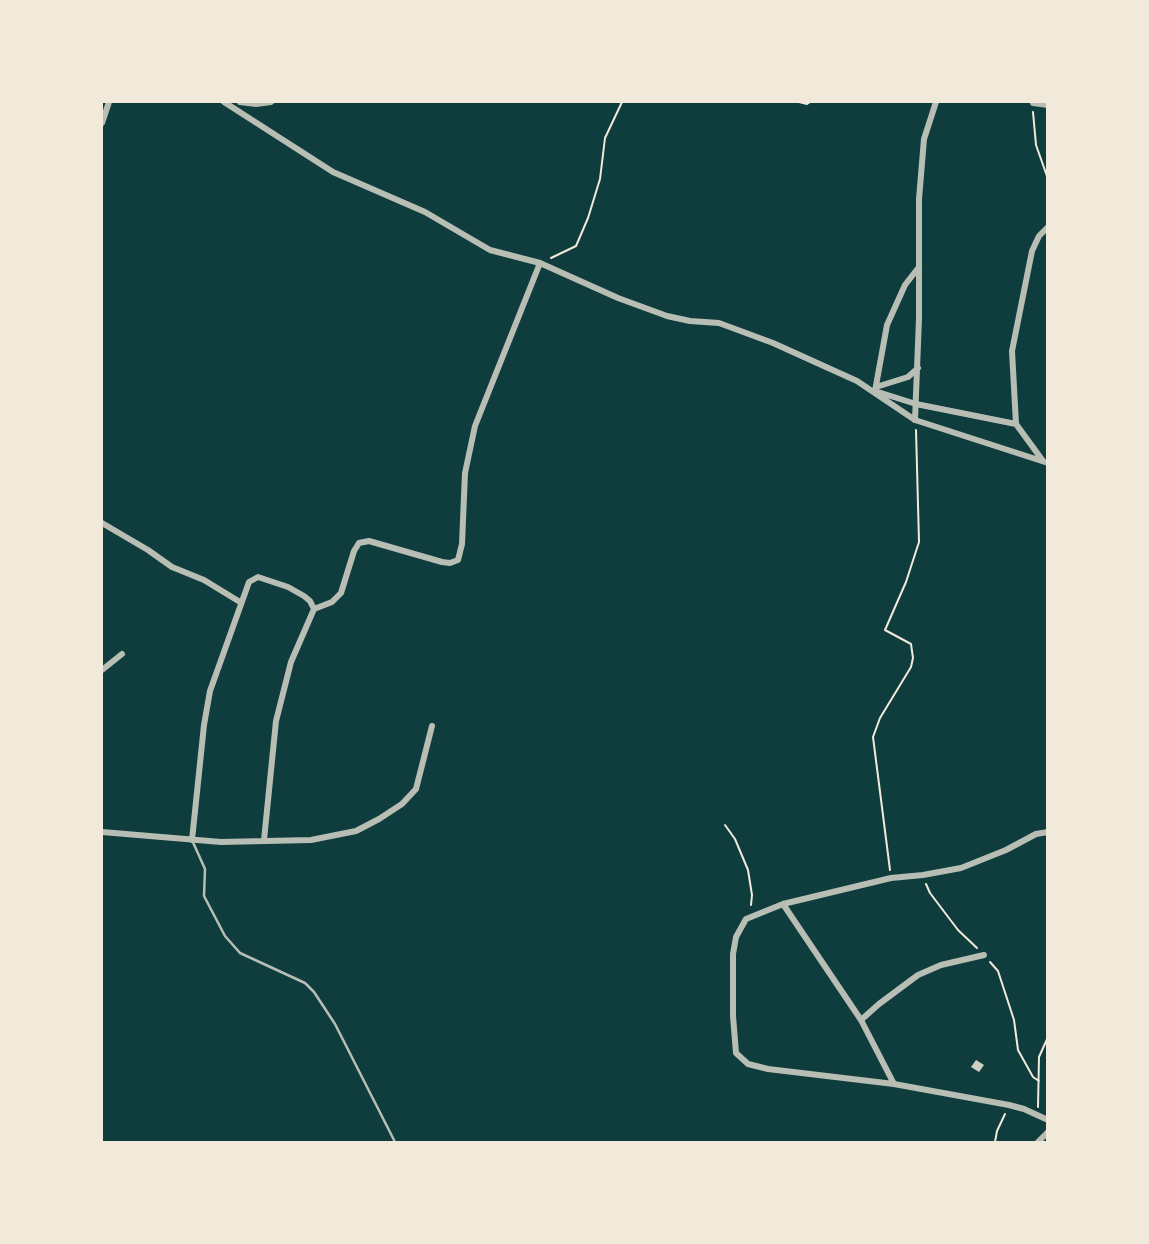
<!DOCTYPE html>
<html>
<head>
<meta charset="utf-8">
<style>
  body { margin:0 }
  #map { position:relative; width:1149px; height:1244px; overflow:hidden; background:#0f3d3e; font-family:"Fira Sans",sans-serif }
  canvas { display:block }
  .frame { position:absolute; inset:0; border:103px solid #f1e9da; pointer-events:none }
</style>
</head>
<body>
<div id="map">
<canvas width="1149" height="1244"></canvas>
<div class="frame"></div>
</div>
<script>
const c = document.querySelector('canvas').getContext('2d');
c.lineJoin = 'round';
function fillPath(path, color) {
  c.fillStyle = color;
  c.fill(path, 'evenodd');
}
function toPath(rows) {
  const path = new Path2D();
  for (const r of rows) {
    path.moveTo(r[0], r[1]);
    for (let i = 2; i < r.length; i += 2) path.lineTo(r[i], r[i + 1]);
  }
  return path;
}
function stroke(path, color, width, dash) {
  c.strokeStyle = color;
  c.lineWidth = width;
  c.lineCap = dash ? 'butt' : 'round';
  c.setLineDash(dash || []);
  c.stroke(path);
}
const building = toPath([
  [976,1060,984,1065,979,1072,971,1067]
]);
const path = toPath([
  [799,102,807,104,810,102],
  [1033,112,1036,145,1048,179],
  [551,258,576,246,588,218,600,179,605,138,622,102],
  [725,825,735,839,748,870,752,895,751,905],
  [890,870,873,737,880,718,911,667,913,658,911,644,885,630,906,582,919,542,916,430],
  [926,884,930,893,958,930,977,948],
  [990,962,998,971,1014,1020,1018,1050,1033,1077,1039,1081],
  [1038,1107,1039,1057,1048,1037],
  [995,1142,997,1131,1005,1114]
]);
const service = toPath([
  [192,840,205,869,204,896,225,936,240,953,305,983,314,992,335,1024,395,1142]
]);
const minor = toPath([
  [224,102,333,172,425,212,490,250,540,263,618,298,667,316,690,321,719,323,773,343,857,381,915,420,1048,463],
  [240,102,256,104,271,102],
  [1033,103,1048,105],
  [102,123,109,102],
  [876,387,908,377,918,368],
  [875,391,887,325,905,285,919,267],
  [878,392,916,404,1016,424],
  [915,420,919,318,919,199,924,139,936,102],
  [1043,461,1016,424,1012,351,1032,251,1039,236,1048,227],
  [102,523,148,550,172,567,204,580,240,602],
  [314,609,332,602,341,593,354,551,359,543,369,541,442,562,450,563,458,560,462,544,465,473,475,426,540,263],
  [102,670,122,654],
  [102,832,221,842,311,840,356,831,379,819,402,804,416,789,432,726],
  [1048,832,1036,834,1006,850,961,868,923,875,891,878,783,904,746,919,736,937,733,954,733,1016,736,1053,748,1064,768,1069,894,1084,1009,1105,1024,1109,1048,1120],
  [192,840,204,725,210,691,249,582,258,577,288,587,304,596,310,601,314,609,291,662,276,721,264,840],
  [783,904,861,1020,894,1084],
  [861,1020,879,1004,918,975,941,965,984,955],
  [1038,1142,1048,1132]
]);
fillPath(building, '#cfcfc3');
stroke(path, '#f1e9da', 2);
stroke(service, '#b8beb3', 2.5);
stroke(minor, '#b8beb3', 6);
</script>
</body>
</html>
